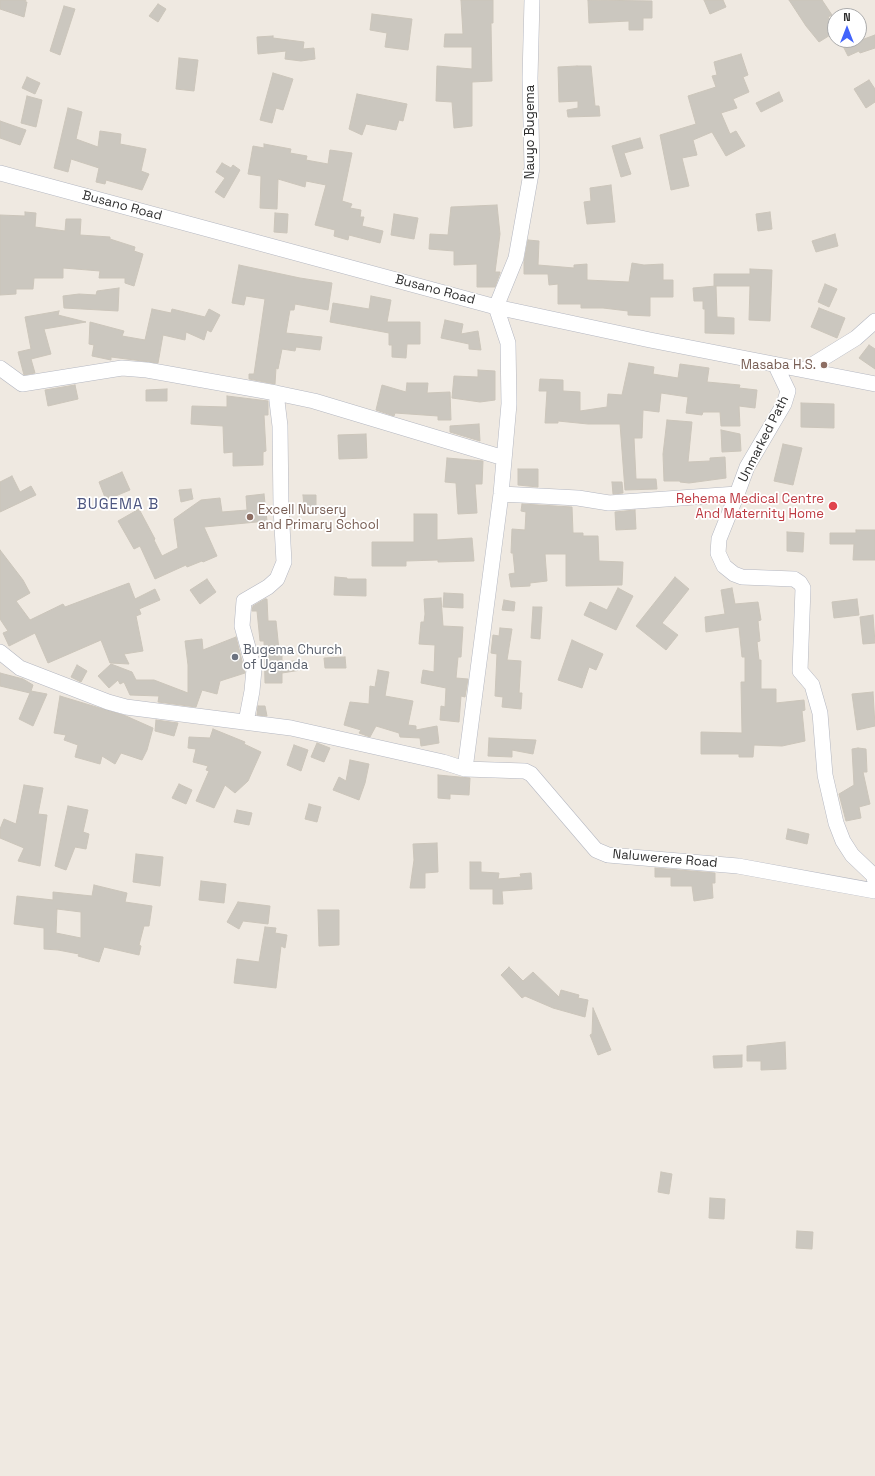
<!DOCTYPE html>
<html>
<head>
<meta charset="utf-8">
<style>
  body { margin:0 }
  #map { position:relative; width:875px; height:1476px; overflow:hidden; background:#efe9e1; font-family:"Space Grotesk",sans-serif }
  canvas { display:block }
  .north { position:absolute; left:827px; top:8px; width:40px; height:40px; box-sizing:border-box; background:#fff; border:1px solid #ababab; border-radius:50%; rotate:0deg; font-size:11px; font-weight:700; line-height:16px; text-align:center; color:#2e2e2e }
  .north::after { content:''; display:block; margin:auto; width:14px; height:18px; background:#4264fb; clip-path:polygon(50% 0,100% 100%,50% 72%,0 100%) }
</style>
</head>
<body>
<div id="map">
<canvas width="875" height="1476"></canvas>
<div class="north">N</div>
</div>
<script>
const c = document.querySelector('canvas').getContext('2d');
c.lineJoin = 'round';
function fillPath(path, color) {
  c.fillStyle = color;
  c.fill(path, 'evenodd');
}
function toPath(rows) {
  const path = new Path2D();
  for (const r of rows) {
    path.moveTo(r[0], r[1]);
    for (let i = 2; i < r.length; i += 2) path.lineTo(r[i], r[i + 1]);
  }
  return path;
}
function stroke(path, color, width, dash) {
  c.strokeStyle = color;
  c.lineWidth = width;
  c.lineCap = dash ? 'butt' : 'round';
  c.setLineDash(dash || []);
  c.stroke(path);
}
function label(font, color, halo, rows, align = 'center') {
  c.font = font + ' "Space Grotesk",sans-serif';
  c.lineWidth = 3.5;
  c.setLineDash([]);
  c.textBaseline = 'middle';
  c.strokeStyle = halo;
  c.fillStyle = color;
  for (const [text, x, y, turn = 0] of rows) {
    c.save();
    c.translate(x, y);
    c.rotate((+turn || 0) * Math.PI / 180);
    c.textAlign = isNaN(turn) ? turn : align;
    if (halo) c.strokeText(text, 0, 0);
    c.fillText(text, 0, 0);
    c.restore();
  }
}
const building = toPath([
  [0,0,26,0,25,2,27,2,24,17,0,9,0,0],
  [461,0,493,0,493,23,491,23,492,81,472,82,472,126,454,128,452,102,436,101,437,66,472,69,472,47,444,47,445,34,463,34,461,0],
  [588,0,652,1,652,18,643,18,643,30,629,30,629,21,589,23,588,0],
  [704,0,723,0,726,7,710,14,704,0],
  [789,0,822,0,832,15,828,17,835,26,835,32,819,42,806,26,789,0],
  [158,4,166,9,158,22,149,16,158,4],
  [64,6,75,9,60,55,50,51,64,6],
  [372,14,412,19,408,50,385,47,387,33,370,30,372,14],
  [875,35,875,48,860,53,859,51,848,56,840,40,852,40,853,43,875,35],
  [273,36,273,38,304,42,303,49,314,48,315,59,301,61,285,59,286,51,258,54,257,37,273,36],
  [741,54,748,75,743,77,749,92,733,99,737,108,721,113,730,134,736,131,745,146,726,156,712,132,693,140,697,155,682,158,689,186,671,190,660,135,696,124,688,96,716,87,712,76,717,75,714,62,741,54],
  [179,58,198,60,194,91,176,89,179,58],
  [577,66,591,66,595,106,599,106,600,116,568,117,567,110,578,108,578,101,559,102,558,67,577,66],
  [273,73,293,79,283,110,276,108,272,123,260,120,273,73],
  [27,77,40,83,35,94,22,88,27,77],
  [869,80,875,89,875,102,866,108,854,89,869,80],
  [779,92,783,101,761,112,756,103,779,92],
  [357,94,407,104,403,121,399,120,396,130,366,124,362,135,349,129,357,94],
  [27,96,42,100,36,127,21,123,27,96],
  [68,108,82,112,76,139,98,147,100,131,121,134,120,144,146,149,141,171,149,174,142,190,106,180,105,184,96,182,99,168,71,159,68,172,54,168,68,108],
  [0,121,26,130,20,145,0,138,0,121],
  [640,138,643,148,624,153,631,174,621,177,612,146,640,138],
  [264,144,291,149,290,153,307,156,306,160,328,164,330,150,352,153,342,201,352,204,350,208,361,210,360,217,364,217,362,226,383,231,380,243,349,235,348,240,334,236,335,230,315,225,326,185,306,181,305,187,278,179,277,209,260,208,261,176,248,174,253,146,264,148,264,144],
  [222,163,231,168,233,165,240,170,224,198,215,192,225,178,216,172,222,163],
  [611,185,615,222,587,224,584,202,591,201,590,188,611,185],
  [497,205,500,234,495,272,500,272,500,273,495,287,477,287,477,264,454,265,454,251,429,249,430,234,448,235,451,207,497,205],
  [25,212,36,213,35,227,65,231,66,219,81,219,80,235,110,237,110,239,135,247,134,251,143,254,134,286,125,283,125,278,99,278,100,271,63,268,63,278,34,278,33,289,16,289,16,294,0,295,0,215,25,216,25,212],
  [770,212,772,229,758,231,756,214,770,212],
  [275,213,288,214,287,233,274,232,275,213],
  [394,214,418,218,414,239,391,235,394,214],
  [835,234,838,246,816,252,812,241,835,234],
  [528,240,539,241,538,265,574,268,574,265,587,264,587,280,629,282,632,263,644,265,663,264,663,280,673,280,673,297,650,297,650,316,628,315,628,311,603,308,581,308,581,304,558,304,558,284,549,285,548,274,524,274,524,262,528,240],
  [239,265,300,278,332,283,328,310,295,304,294,310,290,310,286,333,322,337,320,350,296,347,295,351,282,349,278,369,276,368,275,384,249,379,249,374,254,374,265,299,246,296,244,305,232,303,239,265],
  [750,269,772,270,770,321,749,320,750,286,714,286,714,274,750,274,750,269],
  [825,284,837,289,829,307,818,302,825,284],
  [716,286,717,317,734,318,734,334,705,333,705,309,703,309,703,301,694,301,693,288,716,286],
  [119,288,118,311,64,308,63,296,79,294,96,295,97,291,119,288],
  [371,296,391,300,387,322,420,322,420,344,407,344,406,358,392,357,392,345,389,345,389,333,330,322,333,303,369,309,371,296],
  [819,308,845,318,837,338,811,327,819,308],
  [152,309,171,313,172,309,205,317,209,309,220,315,211,332,207,330,204,340,186,332,185,340,163,335,158,363,111,357,111,360,92,356,94,345,89,344,90,322,124,331,122,336,145,340,152,309],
  [59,311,58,315,86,322,44,329,51,354,31,359,35,373,24,375,18,352,31,349,25,317,59,311],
  [445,320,463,324,461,334,478,331,481,350,469,349,469,344,441,338,445,320],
  [869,345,875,349,875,369,859,358,869,345],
  [629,363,654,367,653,374,678,378,680,364,709,368,707,382,740,385,739,388,757,390,755,408,739,406,740,426,721,426,720,412,703,412,702,415,686,413,688,397,661,393,659,412,643,410,642,438,634,438,636,479,656,479,657,489,625,490,620,424,588,424,558,421,558,423,545,423,547,391,539,391,540,379,563,380,563,391,580,392,580,411,607,407,608,394,622,395,629,363],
  [478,370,495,371,495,400,480,402,452,398,454,376,478,377,478,370],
  [407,383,428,383,427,393,450,392,451,420,438,420,438,416,395,413,394,416,376,410,382,385,406,392,407,383],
  [75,385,78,399,48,406,45,390,75,385],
  [167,389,167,401,146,401,146,390,167,389],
  [227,396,268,401,268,415,264,415,266,451,263,452,263,465,233,466,233,452,224,453,223,426,191,424,192,406,227,407,227,396],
  [801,403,834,404,834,428,801,427,801,403],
  [667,420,692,422,688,462,710,461,710,458,725,457,726,478,689,483,680,482,680,481,664,481,663,454,667,420],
  [479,424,480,441,450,432,450,426,479,424],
  [721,430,740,434,741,451,722,452,721,430],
  [366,434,367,458,339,459,338,435,366,434],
  [783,444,802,448,793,485,774,481,783,444],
  [447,458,483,461,482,484,475,484,477,513,458,514,456,483,445,482,447,458],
  [518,469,538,469,538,487,518,485,518,469],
  [122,472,130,490,106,500,99,482,122,472],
  [12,476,20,492,31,486,36,495,0,512,0,482,12,476],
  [612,482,622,482,623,493,613,494,612,482],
  [191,489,193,499,181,502,179,490,191,489],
  [264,494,267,521,204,527,217,556,203,562,202,561,187,567,186,565,155,579,140,546,134,549,118,521,139,509,155,539,154,540,162,556,178,548,174,519,201,500,220,498,222,512,247,510,246,496,264,494],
  [303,495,316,495,316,506,304,507,303,495],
  [522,504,572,507,573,533,583,533,583,536,598,536,599,561,623,562,622,585,566,586,566,554,545,554,547,581,530,583,530,586,511,587,509,574,515,573,513,553,511,553,512,529,525,530,526,512,521,511,522,504],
  [635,510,636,529,616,530,615,512,635,510],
  [414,514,437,514,437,540,472,538,474,561,438,562,438,560,406,561,406,566,372,566,372,542,414,542,414,514],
  [856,530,875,530,875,560,853,560,854,544,830,544,830,533,856,533,856,530],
  [787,532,804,533,803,552,787,551,787,532],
  [0,550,23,580,30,593,16,601,30,620,63,604,65,607,129,583,135,599,155,589,160,600,139,609,141,614,136,616,143,651,124,654,129,664,110,663,101,640,48,663,35,633,9,646,3,633,8,631,0,619,0,550],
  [335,577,347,578,347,579,366,579,366,596,334,595,335,577],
  [675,577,689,589,662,623,678,635,666,650,636,626,675,577],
  [207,579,216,592,200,604,190,590,207,579],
  [618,588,633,596,616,630,584,615,590,602,607,610,618,588],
  [732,588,735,604,758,602,761,620,758,621,760,641,757,642,759,660,761,660,761,689,776,689,776,703,804,700,805,710,802,711,805,741,782,746,754,745,753,757,739,757,739,754,701,754,701,732,742,733,741,682,745,682,745,657,742,657,739,627,706,632,705,617,725,614,721,590,732,588],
  [444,593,463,594,463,608,443,607,444,593],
  [441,598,443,626,463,627,461,657,458,657,456,678,468,679,465,697,461,696,459,722,440,720,441,706,445,707,446,688,421,683,423,670,434,672,435,645,419,644,421,622,424,622,425,614,424,599,441,598],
  [265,599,267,599,268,621,276,621,279,650,282,650,282,663,299,660,301,670,282,673,282,683,265,683,264,641,260,641,257,611,252,611,253,606,265,599],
  [857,599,859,615,834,618,832,602,857,599],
  [504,600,515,602,514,611,502,610,504,600],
  [533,607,542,607,540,639,531,638,533,607],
  [873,615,875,643,863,644,860,617,873,615],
  [500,628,512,629,507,660,521,661,519,693,522,693,521,709,502,707,503,697,495,696,497,654,491,653,493,635,499,636,500,628],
  [236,637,245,673,220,681,217,694,202,690,196,707,158,702,159,696,130,695,124,682,120,684,118,680,109,688,98,676,111,664,132,672,136,680,154,680,188,693,188,665,185,641,202,639,203,650,236,637],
  [572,640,603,654,596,670,589,667,582,688,558,680,572,640],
  [345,657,346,668,325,668,324,658,345,657],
  [77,665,87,671,81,682,71,677,77,665],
  [378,670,389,672,385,696,413,701,408,725,416,726,416,730,437,726,439,743,421,746,420,738,400,737,399,733,376,726,370,737,359,733,361,730,344,725,350,702,369,704,370,686,375,687,378,670],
  [0,673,23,679,33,685,31,691,47,694,33,726,19,719,30,693,0,686,0,673],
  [873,692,875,726,857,730,852,694,873,692],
  [60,696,126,716,153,728,147,750,142,760,121,753,115,764,102,756,100,764,75,757,78,745,64,740,66,735,54,733,60,696],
  [258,706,265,706,267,716,257,715,258,706],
  [156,720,178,723,174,736,155,731,156,720],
  [213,729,245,742,244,744,261,752,248,781,235,793,225,785,214,808,196,801,209,771,206,770,208,766,193,762,196,749,188,748,189,737,210,738,213,729],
  [489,738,536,740,533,754,512,750,512,757,488,756,489,738],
  [317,743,330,748,324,762,311,757,317,743],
  [294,745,308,750,301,771,287,765,294,745],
  [858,748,866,749,867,772,863,772,870,804,859,807,861,818,846,821,839,794,854,785,852,749,858,748],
  [350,760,369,764,365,783,359,800,333,790,339,777,346,781,350,760],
  [438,775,470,778,469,795,450,794,450,799,438,798,438,775],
  [179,784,192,790,186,804,172,798,179,784],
  [24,785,43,788,38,814,47,815,40,866,18,861,24,848,0,838,0,829,4,819,16,824,24,785],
  [309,804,321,807,317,822,305,819,309,804],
  [68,806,88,810,83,832,89,834,86,849,75,847,66,870,55,866,68,806],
  [237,810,252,813,249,825,234,822,237,810],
  [788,829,809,834,807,844,786,839,788,829],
  [437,843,438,872,425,873,425,888,410,888,414,860,413,844,437,843],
  [136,854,163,857,160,886,133,882,136,854],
  [470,862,481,862,481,872,499,873,498,879,521,877,520,874,531,873,532,889,502,891,503,904,493,904,493,889,470,889,470,862],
  [655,868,715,873,715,883,712,883,713,898,694,901,692,886,671,886,671,877,655,877,655,868],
  [201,881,226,884,224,903,199,900,201,881],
  [94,885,127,893,125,902,152,906,149,926,144,926,139,945,141,946,139,955,104,947,99,962,78,956,79,954,58,950,44,949,44,928,14,924,17,896,53,900,53,892,92,896,94,885],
  [57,909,81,912,81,938,56,933,57,909],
  [238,902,270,906,268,924,243,921,239,929,227,922,238,902],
  [318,910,339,910,339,945,319,946,318,910],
  [265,927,276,928,275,933,287,935,285,948,281,946,276,988,234,983,237,959,259,962,265,927],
  [509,967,523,981,533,972,559,997,561,990,579,995,578,998,588,1000,585,1017,553,1008,525,996,522,998,501,975,509,967],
  [593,1008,611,1050,598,1055,590,1035,592,1034,593,1008],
  [785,1042,786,1069,761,1070,761,1061,747,1061,747,1046,785,1042],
  [742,1055,742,1067,714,1068,713,1056,742,1055],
  [661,1172,672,1174,669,1194,658,1192,661,1172],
  [710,1198,725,1199,724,1219,709,1218,710,1198],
  [797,1231,813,1232,812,1249,796,1248,797,1231]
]);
const minor = toPath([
  [0,173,496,307,650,340,875,384],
  [0,368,22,384,122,368,147,370,276,393,314,401,504,458],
  [804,370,856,338,875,321],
  [501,494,578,498,609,503,737,494,747,467,784,404,788,391,776,366],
  [737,494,719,539,718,553,724,566,734,574,742,577,794,579,800,583,803,588,800,671,812,685,820,713,825,775,836,823,843,841,852,855,873,875,875,881],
  [0,652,20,668,108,702,126,707,291,728,443,762,465,769,501,494,509,404,508,343,496,307,516,258,532,168,530,78,532,0],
  [246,722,252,691,254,669,242,626,244,601,268,587,277,579,284,562,281,508,280,426,276,393],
  [465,769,525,771,531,774,596,850,608,855,738,866,875,891]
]);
const markers = [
  [824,365,4,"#8d6e63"],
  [833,506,5,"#e0444e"],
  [250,517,4,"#8d6e63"],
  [235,657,4,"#6b7280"]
];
const streetNames = [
  ["Nauyo Bugema",530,132,-90],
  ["Busano Road",122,206,15],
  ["Busano Road",435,290,15],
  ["Unmarked Path",764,439,-63],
  ["Naluwerere Road",665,859,5]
];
const educationNames = [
  ["Masaba H.S.",816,365],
  ["Excell Nursery",258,510,"left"],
  ["and Primary School",258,525,"left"]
];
const healthNames = [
  ["Rehema Medical Centre",824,499],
  ["And Maternity Home",824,514]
];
const worshipNames = [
  ["Bugema Church",243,650],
  ["of Uganda",243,665]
];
const quarterNames = [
  ["BUGEMA B",118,505]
];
fillPath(building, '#cbc7bf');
stroke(building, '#cbc5ba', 1);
stroke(minor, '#b4b7c1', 16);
stroke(minor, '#fff', 15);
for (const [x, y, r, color] of markers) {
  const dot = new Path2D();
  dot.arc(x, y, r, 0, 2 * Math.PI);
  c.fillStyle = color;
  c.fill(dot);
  stroke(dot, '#fff', 1.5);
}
label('13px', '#2e2e2e', '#fff', streetNames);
label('13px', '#785e54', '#fff', educationNames, 'right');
label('13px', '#be3a42', '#fff', healthNames, 'right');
label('13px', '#5b616d', '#fff', worshipNames, 'left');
c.letterSpacing = '1px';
label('15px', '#4d5680', '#fff', quarterNames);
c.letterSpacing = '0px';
</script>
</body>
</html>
